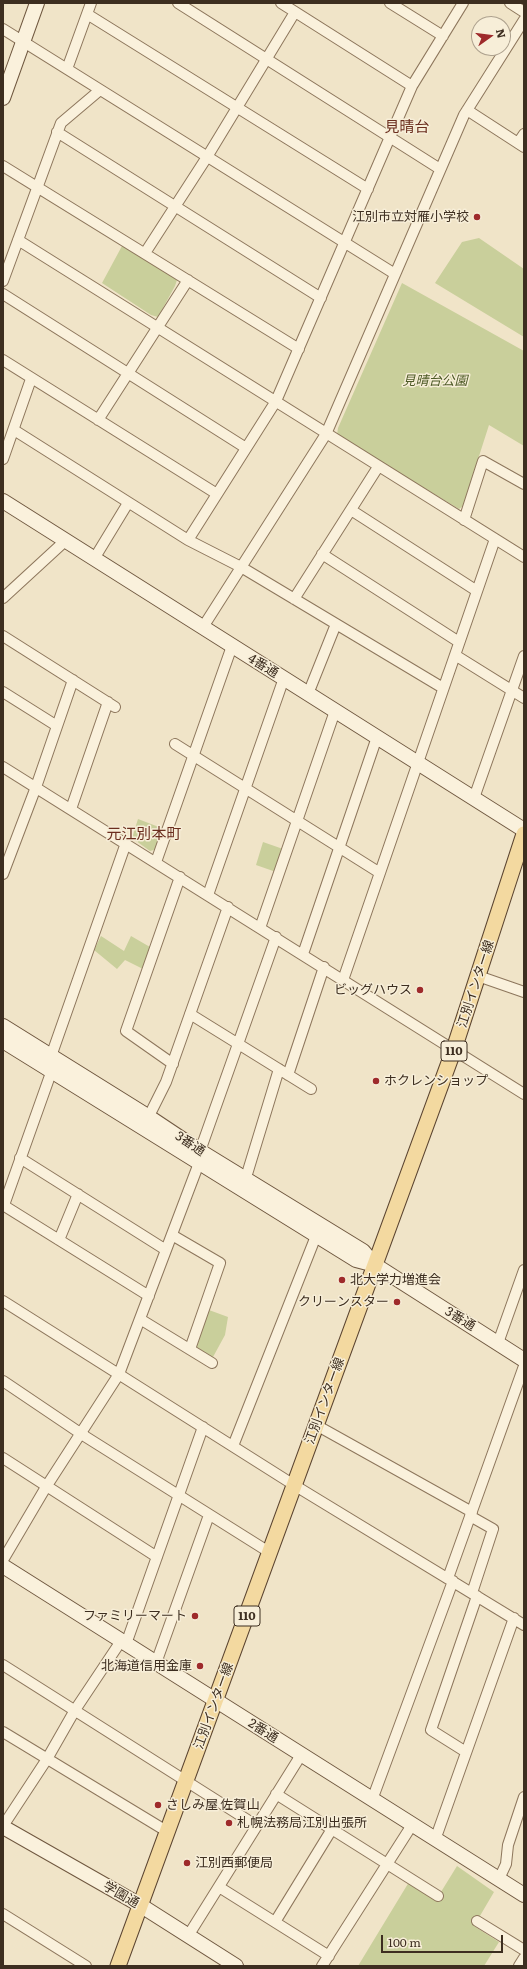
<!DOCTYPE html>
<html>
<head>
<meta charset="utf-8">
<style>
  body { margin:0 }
  #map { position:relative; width:527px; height:1969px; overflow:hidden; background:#f0e4c8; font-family:Literata,serif }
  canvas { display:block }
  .frame { position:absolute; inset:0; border:4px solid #3d2e20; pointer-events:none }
  .north { position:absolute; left:471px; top:16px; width:40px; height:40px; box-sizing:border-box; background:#f7eed8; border:1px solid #ada18e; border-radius:50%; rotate:76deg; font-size:11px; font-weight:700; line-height:16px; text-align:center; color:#3d2e20 }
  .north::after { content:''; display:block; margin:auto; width:14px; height:18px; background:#9e2a2b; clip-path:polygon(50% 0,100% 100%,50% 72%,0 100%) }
  .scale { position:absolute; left:381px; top:1935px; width:122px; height:18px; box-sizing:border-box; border:2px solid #3d2e20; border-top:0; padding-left:5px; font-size:12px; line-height:14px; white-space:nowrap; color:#3d2e20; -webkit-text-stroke:3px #f7eed8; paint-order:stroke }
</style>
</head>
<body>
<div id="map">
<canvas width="527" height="1969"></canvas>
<div class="frame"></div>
<div class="north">N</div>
<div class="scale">100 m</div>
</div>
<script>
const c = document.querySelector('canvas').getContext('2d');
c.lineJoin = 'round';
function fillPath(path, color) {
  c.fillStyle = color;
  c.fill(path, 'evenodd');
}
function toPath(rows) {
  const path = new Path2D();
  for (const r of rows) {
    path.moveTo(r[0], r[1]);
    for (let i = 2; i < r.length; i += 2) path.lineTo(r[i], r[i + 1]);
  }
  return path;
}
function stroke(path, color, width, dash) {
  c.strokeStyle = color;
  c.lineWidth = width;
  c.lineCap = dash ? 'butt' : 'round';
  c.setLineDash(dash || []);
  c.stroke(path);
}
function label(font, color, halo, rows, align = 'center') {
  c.font = font + ' Literata,"Noto Sans JP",serif';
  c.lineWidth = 3;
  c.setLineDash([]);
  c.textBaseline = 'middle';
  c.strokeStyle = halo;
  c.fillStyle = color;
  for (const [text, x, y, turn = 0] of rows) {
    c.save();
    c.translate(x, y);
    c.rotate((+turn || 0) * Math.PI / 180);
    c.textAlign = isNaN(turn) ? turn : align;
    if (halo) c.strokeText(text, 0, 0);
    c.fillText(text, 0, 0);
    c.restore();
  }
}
const green = toPath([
  [479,238,524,269,524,337,435,283,462,242],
  [122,246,177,280,175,286,158,317,151,315,102,283],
  [402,283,524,351,524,446,489,425,463,506,459,509,337,435,338,428],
  [138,819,164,829,157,849,150,851,132,838],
  [263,842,283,849,276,872,256,865],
  [101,936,124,951,131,936,150,947,143,969,125,960,117,969,94,950],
  [209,1310,228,1317,225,1335,213,1357,196,1347,196,1344],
  [457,1866,494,1892,474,1926,499,1942,484,1966,358,1966,409,1882,436,1900]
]);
const street = toPath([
  [178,3,440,169],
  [281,3,412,86],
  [390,3,443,36],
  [510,3,524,12],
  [87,14,368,189],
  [3,29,395,274],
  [67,69,91,3],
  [467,110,524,147],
  [57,132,321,298],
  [518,143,524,134],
  [3,166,299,349],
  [18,240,524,557],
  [145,253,207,157,295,12],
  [3,281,61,123,100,90],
  [3,294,246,448],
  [3,360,217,494],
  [98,420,188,280],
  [14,430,188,540,241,567,443,688],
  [3,459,31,379],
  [351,510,477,591],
  [464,520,483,461,524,484],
  [188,540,276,401,412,86,463,3],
  [322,554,459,642],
  [94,559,128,503],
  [3,598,65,541],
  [294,599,378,467],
  [203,627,326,434,464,115,524,20],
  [3,636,115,707],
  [455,655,524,698],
  [3,692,57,726],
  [308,694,336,624],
  [175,744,380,873],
  [3,767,524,1094],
  [474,798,524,656],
  [71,809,108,702],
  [156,862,232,646],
  [3,874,36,787,73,680],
  [208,895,284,678],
  [260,928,335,711],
  [303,954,377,737],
  [478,976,524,992],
  [343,980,495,539],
  [190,1014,311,1089],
  [49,1062,126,843],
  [173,1064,126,1031,180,877],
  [288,1075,324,967],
  [146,1122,166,1082,228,907],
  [200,1151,276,937],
  [20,1158,166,1250],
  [244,1184,279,1069],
  [3,1205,149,1296],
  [4,1205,52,1070],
  [172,1235,220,1263,190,1349],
  [59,1240,78,1194],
  [3,1301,294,1485,524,1625],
  [140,1319,212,1363],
  [498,1343,524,1270],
  [3,1381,86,1437,269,1552],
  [316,1425,472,1512],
  [233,1446,316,1236],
  [3,1458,157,1557],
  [470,1516,493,1529,472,1593],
  [3,1560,46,1487,119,1374,199,1163],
  [448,1578,524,1366],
  [126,1644,203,1427],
  [156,1663,209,1515],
  [3,1665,257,1826],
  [3,1732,168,1832],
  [466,1752,431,1730,477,1596],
  [276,1794,438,1896],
  [372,1800,453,1581],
  [3,1826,47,1759,75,1710,121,1641],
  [435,1840,514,1618],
  [499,1879,506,1864,508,1845,524,1797],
  [219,1887,329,1956],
  [3,1914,86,1966],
  [477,1921,524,1950],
  [275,1922,332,1829],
  [188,1936,301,1755],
  [322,1966,412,1825],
  [519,1966,524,1958]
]);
const secondary = toPath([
  [3,98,37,3],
  [3,501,524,830],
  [3,1026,149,1117,200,1151,363,1251,375,1265,524,1360],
  [3,1041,356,1260,375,1265],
  [3,1566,524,1895],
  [3,1827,140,1905,236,1966]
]);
const primary = toPath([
  [118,1966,454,1049,524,834]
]);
const markers = [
  [477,217,4,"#9e2a2b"],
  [420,990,4,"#9e2a2b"],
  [376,1081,4,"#9e2a2b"],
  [342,1280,4,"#9e2a2b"],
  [397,1302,4,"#9e2a2b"],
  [195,1616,4,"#9e2a2b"],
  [200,1666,4,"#9e2a2b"],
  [158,1805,4,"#9e2a2b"],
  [229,1823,4,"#9e2a2b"],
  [187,1863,4,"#9e2a2b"]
];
const shields = [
  [454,1051,26],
  [247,1616,26]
];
const shieldNames = [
  ["110",454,1051],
  ["110",247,1616]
];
const poiNames = [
  ["江別市立対雁小学校",469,217],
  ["ビッグハウス",412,990],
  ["ホクレンショップ",384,1081,"left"],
  ["北大学力増進会",350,1280,"left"],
  ["クリーンスター",389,1302],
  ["ファミリーマート",187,1616],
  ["北海道信用金庫",192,1666],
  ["さしみ屋 佐賀山",166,1805,"left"],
  ["札幌法務局江別出張所",237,1823,"left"],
  ["江別西郵便局",195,1863,"left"]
];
const parkNames = [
  ["見晴台公園",435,381]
];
const streetNames = [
  ["4番通",263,666,32],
  ["江別インター線",476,984,-72],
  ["3番通",190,1144,34],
  ["3番通",460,1319,32],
  ["江別インター線",325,1401,-70],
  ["江別インター線",214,1706,-70],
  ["2番通",263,1731,32],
  ["学園通",121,1895,30]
];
const quarterNames = [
  ["見晴台",407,128],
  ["元江別本町",144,835]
];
fillPath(green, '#c9cf9b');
stroke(street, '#8d765c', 12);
stroke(secondary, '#6f573f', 16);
stroke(primary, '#5b4430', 17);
stroke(street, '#faf1dc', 10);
stroke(secondary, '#faf1dc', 14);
stroke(primary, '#f3d9a0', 15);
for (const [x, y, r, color] of markers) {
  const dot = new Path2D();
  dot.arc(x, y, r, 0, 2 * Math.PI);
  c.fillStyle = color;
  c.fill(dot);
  stroke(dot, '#f7eed8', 1.5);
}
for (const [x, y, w] of shields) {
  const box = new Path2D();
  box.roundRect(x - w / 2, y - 10, w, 20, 3);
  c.fillStyle = '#f7eed8';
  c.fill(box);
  stroke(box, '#3d2e20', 1);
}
label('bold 12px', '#3d2e20', null, shieldNames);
label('13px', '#3d2e20', '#f7eed8', poiNames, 'right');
label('italic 13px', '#4d5a26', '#f7eed8', parkNames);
label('13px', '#3d2e20', '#f7eed8', streetNames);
label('15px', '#6b2e1e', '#f7eed8', quarterNames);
</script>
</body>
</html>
